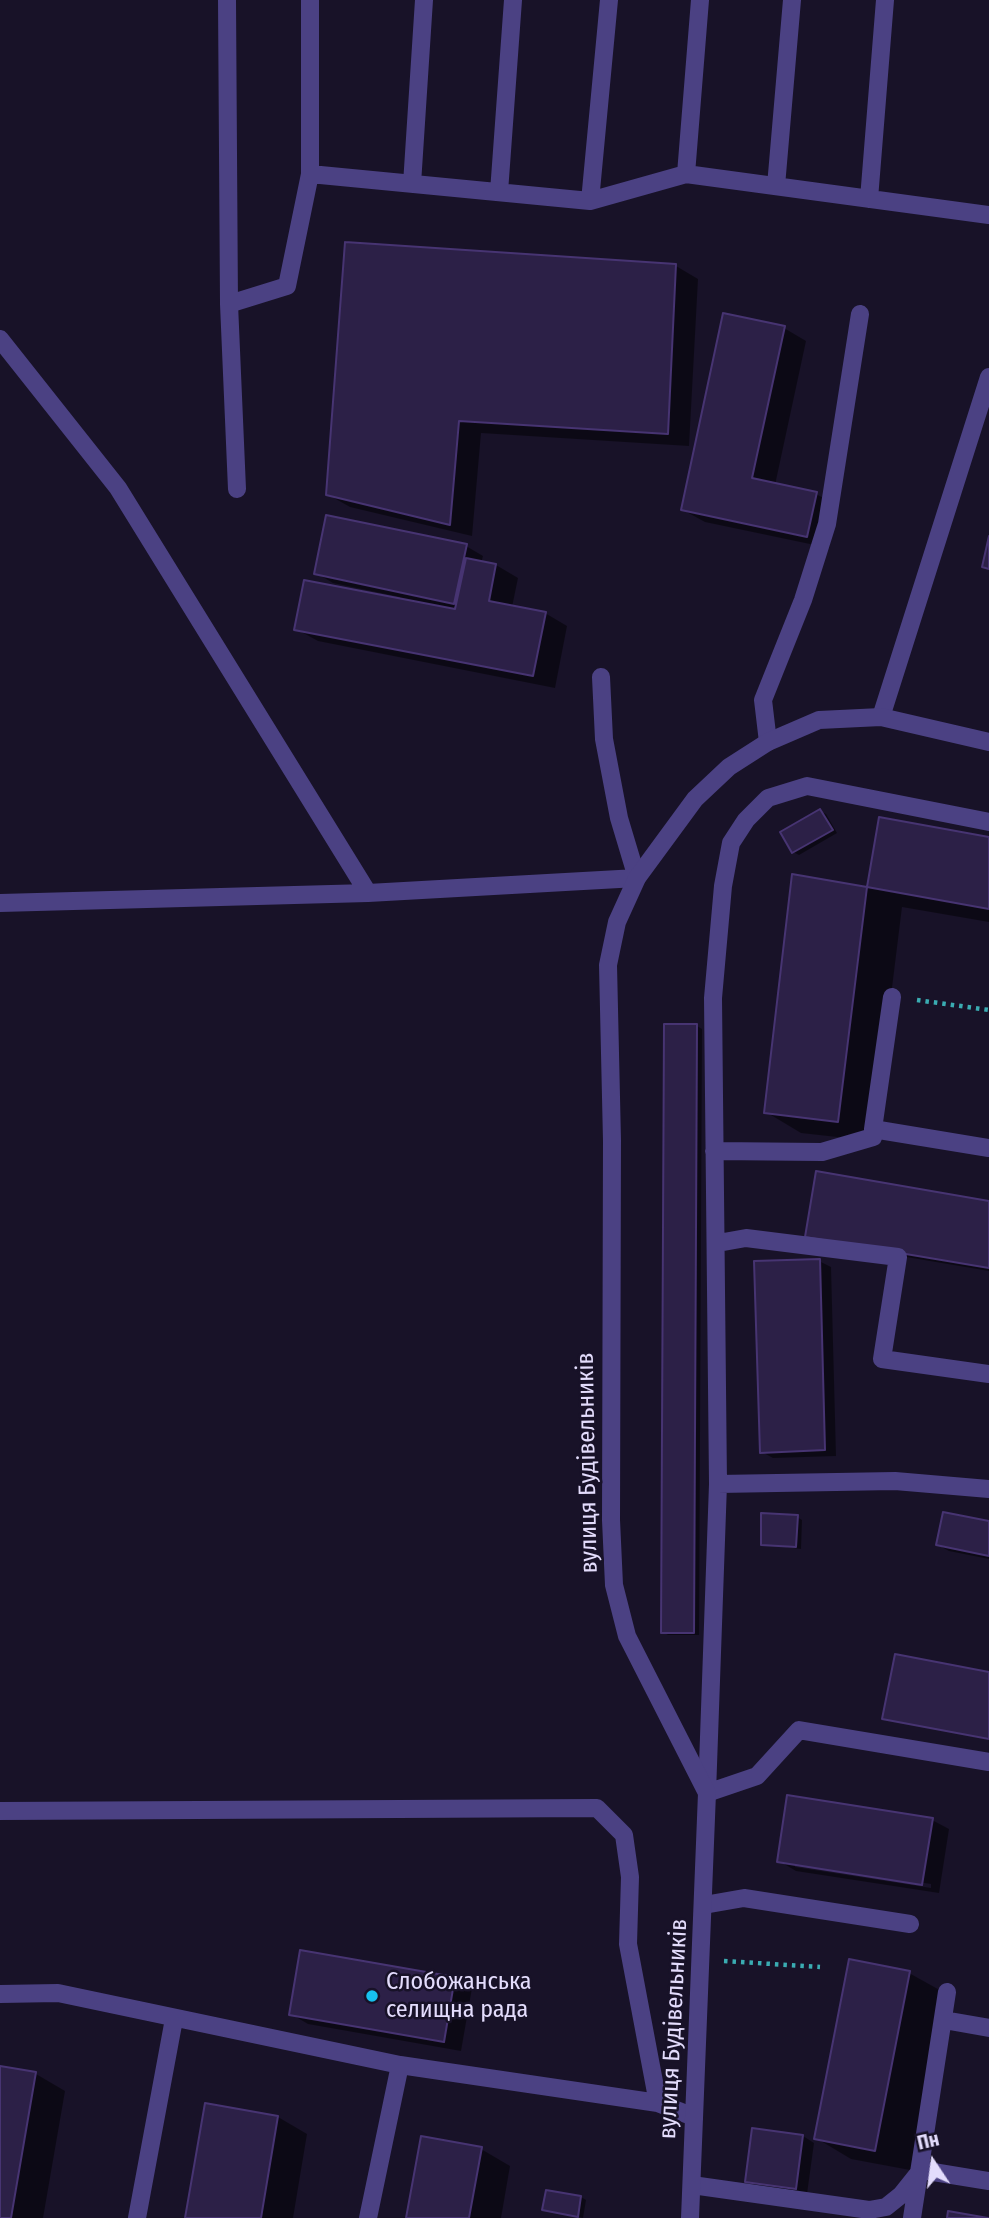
<!DOCTYPE html>
<html>
<head>
<meta charset="utf-8">
<style>
  body { margin:0 }
  #map { position:relative; width:989px; height:2218px; overflow:hidden; background:#181228; font-family:"Fira Sans Condensed",sans-serif }
  canvas { display:block }
  .north { position:absolute; left:898px; top:2127px; width:70px; height:70px; -webkit-text-stroke:5px #181228; paint-order:stroke; rotate:347deg; font-size:19px; font-weight:700; line-height:28px; text-align:center; color:#e3dcfc }
  .north::after { content:''; display:block; margin:auto; width:24px; height:32px; background:#e3dcfc; clip-path:polygon(50% 0,100% 100%,50% 72%,0 100%) }
</style>
</head>
<body>
<div id="map">
<canvas width="989" height="2218"></canvas>
<div class="north">Пн</div>
</div>
<script>
const c = document.querySelector('canvas').getContext('2d');
c.lineJoin = 'round';
function fillPath(path, color) {
  c.fillStyle = color;
  c.fill(path, 'evenodd');
}
function toPath(rows) {
  const path = new Path2D();
  for (const r of rows) {
    path.moveTo(r[0], r[1]);
    for (let i = 2; i < r.length; i += 2) path.lineTo(r[i], r[i + 1]);
  }
  return path;
}
function stroke(path, color, width, dash) {
  c.strokeStyle = color;
  c.lineWidth = width;
  c.lineCap = dash ? 'butt' : 'round';
  c.setLineDash(dash || []);
  c.stroke(path);
}
function label(font, color, halo, rows, align = 'center') {
  c.font = font + ' "Fira Sans Condensed",sans-serif';
  c.lineWidth = 5;
  c.setLineDash([]);
  c.textBaseline = 'middle';
  c.strokeStyle = halo;
  c.fillStyle = color;
  for (const [text, x, y, turn = 0] of rows) {
    c.save();
    c.translate(x, y);
    c.rotate((+turn || 0) * Math.PI / 180);
    c.textAlign = isNaN(turn) ? turn : align;
    if (halo) c.strokeText(text, 0, 0);
    c.fillText(text, 0, 0);
    c.restore();
  }
}
const shadow = toPath([
  [676,266,698,279,689,446,481,433,472,536,350,507,327,494],
  [784,328,806,341,775,485,816,494,838,506,829,548,705,522,683,510],
  [466,546,483,556,481,563,496,565,518,578,512,607,545,613,567,626,555,688,318,641,296,629,400,600,400,597,333,583,316,573],
  [820,811,826,814,837,833,799,855,793,852],
  [881,819,989,838,989,922,902,907,873,1141,801,1133,766,1112,794,876,868,889],
  [697,1026,702,1029,699,1635,668,1635,663,1632],
  [989,1202,989,1271,818,1242],
  [819,1261,831,1267,836,1456,773,1458,762,1452],
  [797,1517,802,1520,801,1549,762,1544],
  [989,1523,989,1559,949,1551,938,1545],
  [989,1674,989,1740,884,1718],
  [932,1820,949,1829,939,1893,796,1871,779,1861],
  [795,1863,931,1884,931,1888,795,1867],
  [909,1973,945,1993,910,2170,851,2159,816,2138],
  [455,1978,472,1988,461,2051,308,2024,291,2014],
  [0,2068,36,2074,65,2091,43,2218,0,2218],
  [278,2117,307,2134,293,2218,187,2218],
  [803,2136,814,2143,807,2194,758,2187,747,2181],
  [481,2149,510,2166,501,2218,408,2218],
  [581,2197,586,2200,583,2218,544,2209]
]);
const building = toPath([
  [345,242,676,264,668,434,459,421,450,525,326,495,345,242],
  [723,313,785,326,752,478,817,492,807,537,681,510,723,313],
  [326,515,467,544,454,604,314,574,326,515],
  [989,536,989,569,982,567,989,536],
  [466,558,496,564,489,601,546,612,533,676,294,630,304,580,455,609,466,558],
  [820,809,833,830,792,853,780,832,820,809],
  [879,817,989,837,989,909,867,887,879,817],
  [792,874,867,887,838,1122,764,1113,792,874],
  [664,1024,697,1024,694,1633,661,1633,664,1024],
  [816,1171,989,1201,989,1268,805,1237,816,1171],
  [820,1259,825,1450,760,1453,754,1261,820,1259],
  [943,1512,989,1521,989,1556,936,1545,943,1512],
  [761,1513,798,1515,796,1547,761,1545,761,1513],
  [895,1654,989,1672,989,1739,882,1719,895,1654],
  [787,1795,933,1818,922,1885,777,1862,787,1795],
  [300,1950,455,1977,444,2042,289,2015,300,1950],
  [849,1959,910,1971,875,2151,814,2139,849,1959],
  [0,2066,36,2072,11,2218,0,2218,0,2066],
  [205,2103,278,2116,261,2218,185,2218,205,2103],
  [752,2128,803,2135,796,2189,745,2182,752,2128],
  [421,2136,482,2147,469,2218,406,2218,421,2136],
  [546,2190,581,2196,578,2217,542,2210,546,2190],
  [948,2211,988,2218,947,2218,948,2211]
]);
const path = toPath([
  [917,1000,989,1010],
  [724,1961,820,1967]
]);
const service = toPath([
  [227,0,229,304,237,489],
  [310,174,590,201,686,174,989,215],
  [686,174,700,0],
  [412,184,424,0],
  [776,186,792,0],
  [499,192,513,0],
  [869,199,885,0],
  [590,201,609,0],
  [229,304,287,286,310,174,310,0],
  [0,339,118,488,368,893],
  [881,717,989,377],
  [768,742,763,700,803,600,827,524,860,314],
  [989,822,807,786,768,798,746,820,731,843,723,886,713,998,718,1484,707,1793,757,1776,799,1730,989,1762],
  [0,903,368,893,637,878,619,818,604,739,601,677],
  [873,1129,892,997],
  [714,1151,822,1152,873,1137,873,1129,989,1148],
  [718,1243,746,1238,898,1257,882,1359,989,1374],
  [718,1484,895,1481,989,1489],
  [0,1811,597,1808,624,1835,630,1877,628,1944,658,2103],
  [704,1905,744,1898,910,1924],
  [0,1994,58,1993,400,2065,658,2103,694,2117],
  [944,2020,989,2028],
  [692,2185,869,2210,886,2207,901,2195,921,2170,989,2181],
  [137,2218,174,2019],
  [368,2218,400,2065],
  [912,2218,947,1992]
]);
const minor = toPath([
  [690,2218,707,1793,627,1636,614,1585,611,1520,612,1141,608,965,617,922,637,878,695,799,729,767,768,742,819,720,881,717,989,742]
]);
const markers = [
  [372,1996,7,"#17c1ed"]
];
const streetNames = [
  ["вулиця Будівельників",588,1463,-91],
  ["вулиця Будівельників",674,2029,-87]
];
const poiNames = [
  ["Слобожанська",386,1982],
  ["селищна рада",386,2010]
];
fillPath(shadow, '#0007');
fillPath(building, '#2c2047');
stroke(building, '#473472', 2);
stroke(path, '#3aacb2', 4.5, [3.5, 5]);
stroke(service, '#4b4183', 18);
stroke(minor, '#4b4183', 18);
for (const [x, y, r, color] of markers) {
  const dot = new Path2D();
  dot.arc(x, y, r, 0, 2 * Math.PI);
  c.fillStyle = color;
  c.fill(dot);
  stroke(dot, '#181228', 2.5);
}
label('24px', '#e3dcfc', '#181228', streetNames);
label('24px', '#e3dcfc', '#181228', poiNames, 'left');
</script>
</body>
</html>
